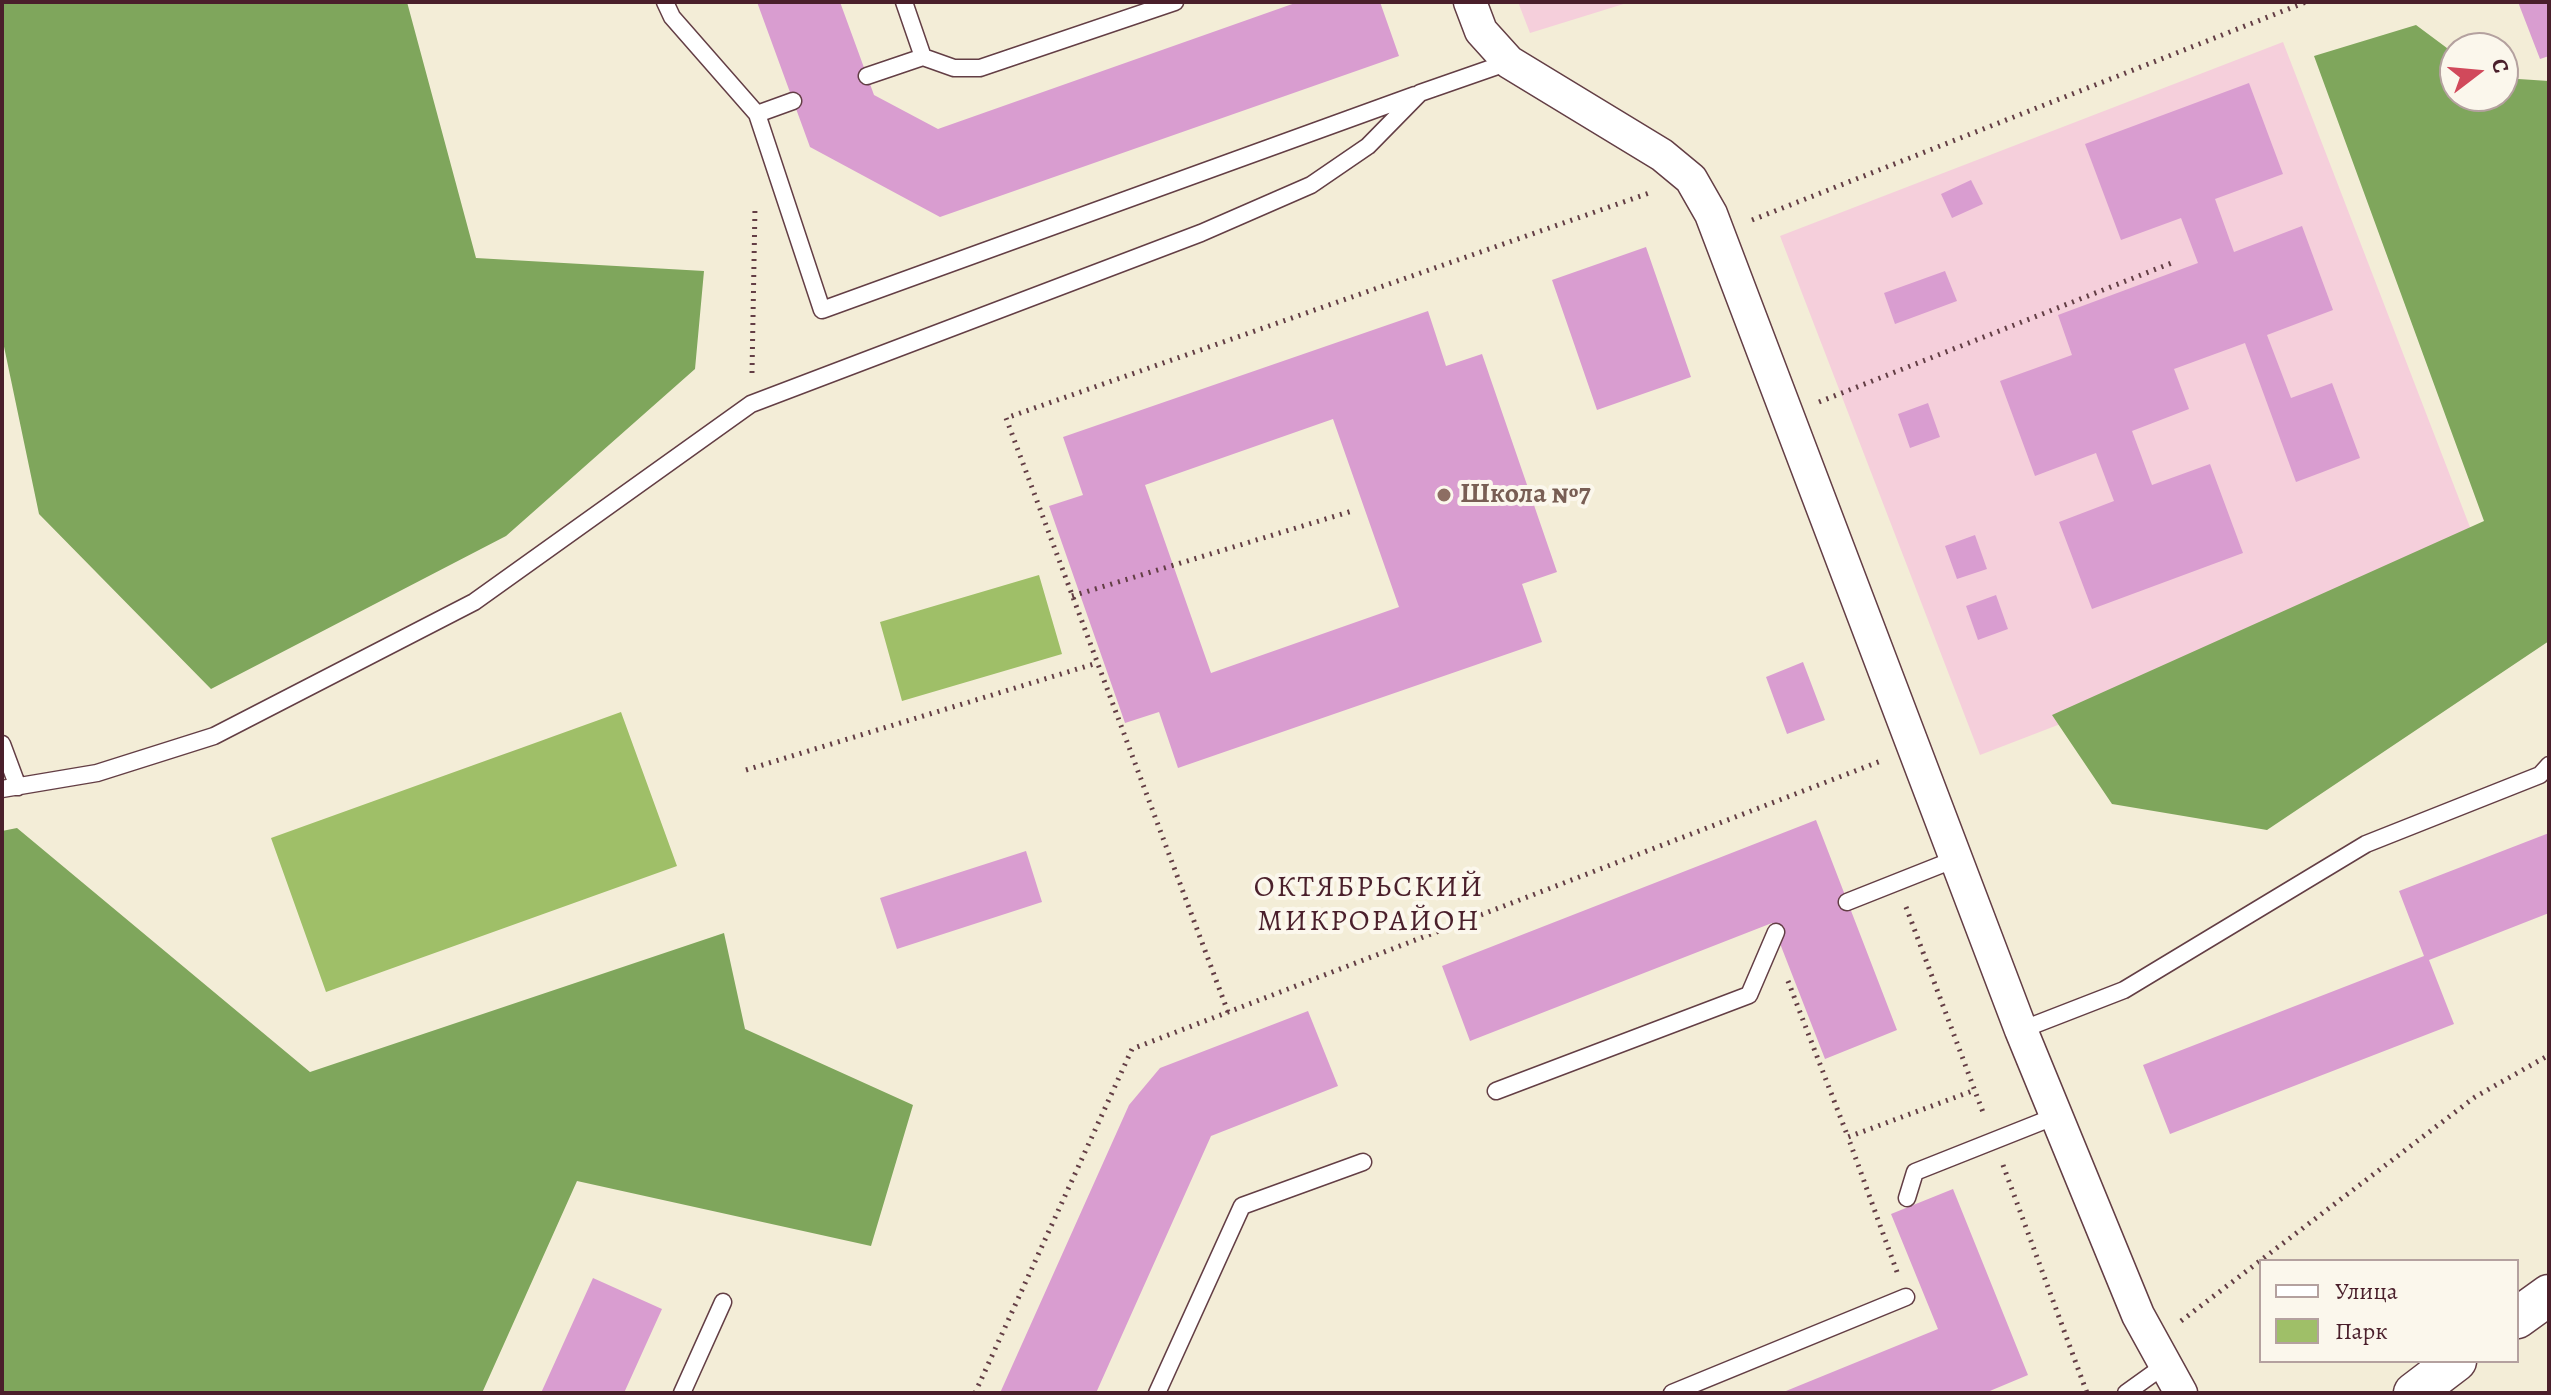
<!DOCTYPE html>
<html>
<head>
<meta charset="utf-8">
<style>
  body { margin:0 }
  #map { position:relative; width:2551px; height:1395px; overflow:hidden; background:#f3edd7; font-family:Alegreya,serif }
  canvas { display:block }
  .frame { position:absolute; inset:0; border:4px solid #4a1f2b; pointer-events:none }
  .legend { position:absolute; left:2259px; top:1259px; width:260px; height:104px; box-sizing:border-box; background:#fbf7ec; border:2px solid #b4a19f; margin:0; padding:10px 14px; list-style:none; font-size:24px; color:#4a1f2b }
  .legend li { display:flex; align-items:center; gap:16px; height:40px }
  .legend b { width:40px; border:2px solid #b4a19f }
  .north { position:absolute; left:2439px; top:32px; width:80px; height:80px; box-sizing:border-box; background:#fbf7ec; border:2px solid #b4a19f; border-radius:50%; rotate:74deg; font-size:22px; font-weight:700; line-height:32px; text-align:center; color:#4a1f2b }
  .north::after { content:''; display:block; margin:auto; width:28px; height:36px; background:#d1495b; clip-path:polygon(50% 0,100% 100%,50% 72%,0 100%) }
</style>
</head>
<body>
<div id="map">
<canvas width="2551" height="1395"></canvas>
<div class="frame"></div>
<ul class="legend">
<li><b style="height:10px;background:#fff"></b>Улица</li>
<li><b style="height:22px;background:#9fbf68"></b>Парк</li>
</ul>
<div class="north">С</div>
</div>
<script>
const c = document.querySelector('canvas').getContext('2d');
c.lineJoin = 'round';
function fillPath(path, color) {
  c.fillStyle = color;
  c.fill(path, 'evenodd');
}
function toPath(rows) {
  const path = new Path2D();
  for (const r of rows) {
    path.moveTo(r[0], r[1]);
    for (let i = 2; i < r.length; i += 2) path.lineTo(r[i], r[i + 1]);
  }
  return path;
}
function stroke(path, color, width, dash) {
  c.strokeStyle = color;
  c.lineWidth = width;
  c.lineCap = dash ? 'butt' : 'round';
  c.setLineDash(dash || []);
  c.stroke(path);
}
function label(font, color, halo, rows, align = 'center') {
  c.font = font + ' Alegreya,serif';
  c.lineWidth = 8;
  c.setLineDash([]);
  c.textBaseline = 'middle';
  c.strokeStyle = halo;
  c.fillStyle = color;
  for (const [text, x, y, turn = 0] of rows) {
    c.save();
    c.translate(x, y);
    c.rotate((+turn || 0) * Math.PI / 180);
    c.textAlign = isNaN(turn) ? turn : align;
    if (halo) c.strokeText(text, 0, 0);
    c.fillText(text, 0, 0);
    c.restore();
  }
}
const built = toPath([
  [1518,2,1630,2,1530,33],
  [2283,42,2483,561,1980,755,1780,236]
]);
const green = toPath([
  [1039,575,1062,654,902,701,880,622],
  [621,712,677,866,326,992,271,838]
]);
const forest = toPath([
  [2,2,407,2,476,258,704,271,695,369,506,536,211,689,39,514,2,337],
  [2416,25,2455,54,2455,96,2503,96,2503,78,2549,81,2549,641,2267,830,2112,804,2052,715,2484,521,2314,56],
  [17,828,310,1072,724,933,745,1029,913,1105,871,1246,577,1181,482,1393,2,1393,2,831]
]);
const building = toPath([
  [757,2,840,2,874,95,938,129,1298,2,1380,2,1399,56,940,217,810,147],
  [2518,2,2549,2,2549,56,2540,59],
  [2249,83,2283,174,2215,199,2234,252,2302,226,2333,310,2267,335,2291,398,2332,383,2360,458,2296,482,2245,343,2174,369,2189,409,2132,431,2152,485,2210,464,2243,553,2092,609,2059,522,2114,501,2096,453,2035,476,2000,381,2072,355,2058,315,2198,263,2181,218,2121,240,2085,144],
  [1971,180,1983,204,1952,218,1941,194],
  [1646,247,1691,377,1597,410,1552,280],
  [1945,271,1957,301,1895,324,1884,293],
  [1428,311,1446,366,1482,354,1557,572,1522,584,1542,642,1178,768,1159,712,1125,723,1049,506,1083,495,1063,437],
  [1333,419,1399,607,1211,673,1145,485],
  [1928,403,1940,437,1910,448,1898,414],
  [1975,535,1987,569,1957,579,1945,546],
  [1996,595,2008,629,1978,640,1966,606],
  [1803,662,1825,720,1787,734,1766,677],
  [1816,820,1897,1030,1825,1059,1772,923,1470,1041,1442,966],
  [2549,833,2549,913,2429,960,2454,1024,2170,1134,2143,1065,2424,956,2399,891],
  [1026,851,1042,902,897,949,880,898],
  [1308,1011,1338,1086,1211,1136,1096,1393,1000,1393,1129,1105,1160,1068],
  [1953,1189,2028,1375,1985,1393,1781,1393,1938,1329,1891,1214],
  [593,1278,662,1309,624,1393,541,1393]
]);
const path = toPath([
  [1752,220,2306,2],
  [752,373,755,207],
  [1819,402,2174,262],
  [1072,596,1352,511],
  [746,770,1097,663],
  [1906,907,1984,1115],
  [1788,981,1848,1137],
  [1228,1012,1006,418,1652,192],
  [2003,1165,2087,1393],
  [1897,1272,1848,1137,1975,1090],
  [2181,1321,2475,1097,2549,1055],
  [975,1393,1132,1049,1881,761]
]);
const service = toPath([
  [665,2,672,17,757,114,822,310,1415,95],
  [904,2,923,57,954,68,980,68,1175,2],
  [867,76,923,57],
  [757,114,793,101],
  [2,744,18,787],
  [2,789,97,773,214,736,474,602,751,404,1201,233,1311,185,1368,146,1420,93,1509,62],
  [1847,902,1958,858],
  [2021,1030,2124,990,2366,844,2540,775,2549,765],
  [1496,1091,1749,995,1776,932],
  [1907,1198,1915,1172,2056,1116],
  [682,1393,723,1302],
  [1157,1393,1242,1206,1363,1162],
  [1672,1393,1906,1297],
  [2126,1393,2165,1365]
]);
const minor = toPath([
  [1470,2,1481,31,1509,62,1662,155,1691,179,1711,214,2021,1030,2138,1315,2181,1393]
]);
const tertiary = toPath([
  [2517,1318,2549,1295],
  [2414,1393,2456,1361]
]);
const markers = [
  [1444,495,8,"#8d6e63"]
];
const educationNames = [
  ["Школа №7",1460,495]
];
const neighbourhoodNames = [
  ["ОКТЯБРЬСКИЙ",1369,889],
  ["МИКРОРАЙОН",1369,923]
];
fillPath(built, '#f5cfdb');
fillPath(green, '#9fbf68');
fillPath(forest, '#7fa65c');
fillPath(building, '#d99dd0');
stroke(service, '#633e45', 19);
stroke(minor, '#633e45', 35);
stroke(tertiary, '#633e45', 43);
stroke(path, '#633e45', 5, [2, 6]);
stroke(service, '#fff', 16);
stroke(minor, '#fff', 32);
stroke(tertiary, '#fff', 40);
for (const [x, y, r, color] of markers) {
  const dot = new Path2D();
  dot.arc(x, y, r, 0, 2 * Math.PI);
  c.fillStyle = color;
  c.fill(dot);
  stroke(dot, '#fbf7ec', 3);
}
label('bold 28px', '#785e54', '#fbf7ec', educationNames, 'left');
c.letterSpacing = '2px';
label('30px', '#4a1f2b', '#fbf7ec', neighbourhoodNames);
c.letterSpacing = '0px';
</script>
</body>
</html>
